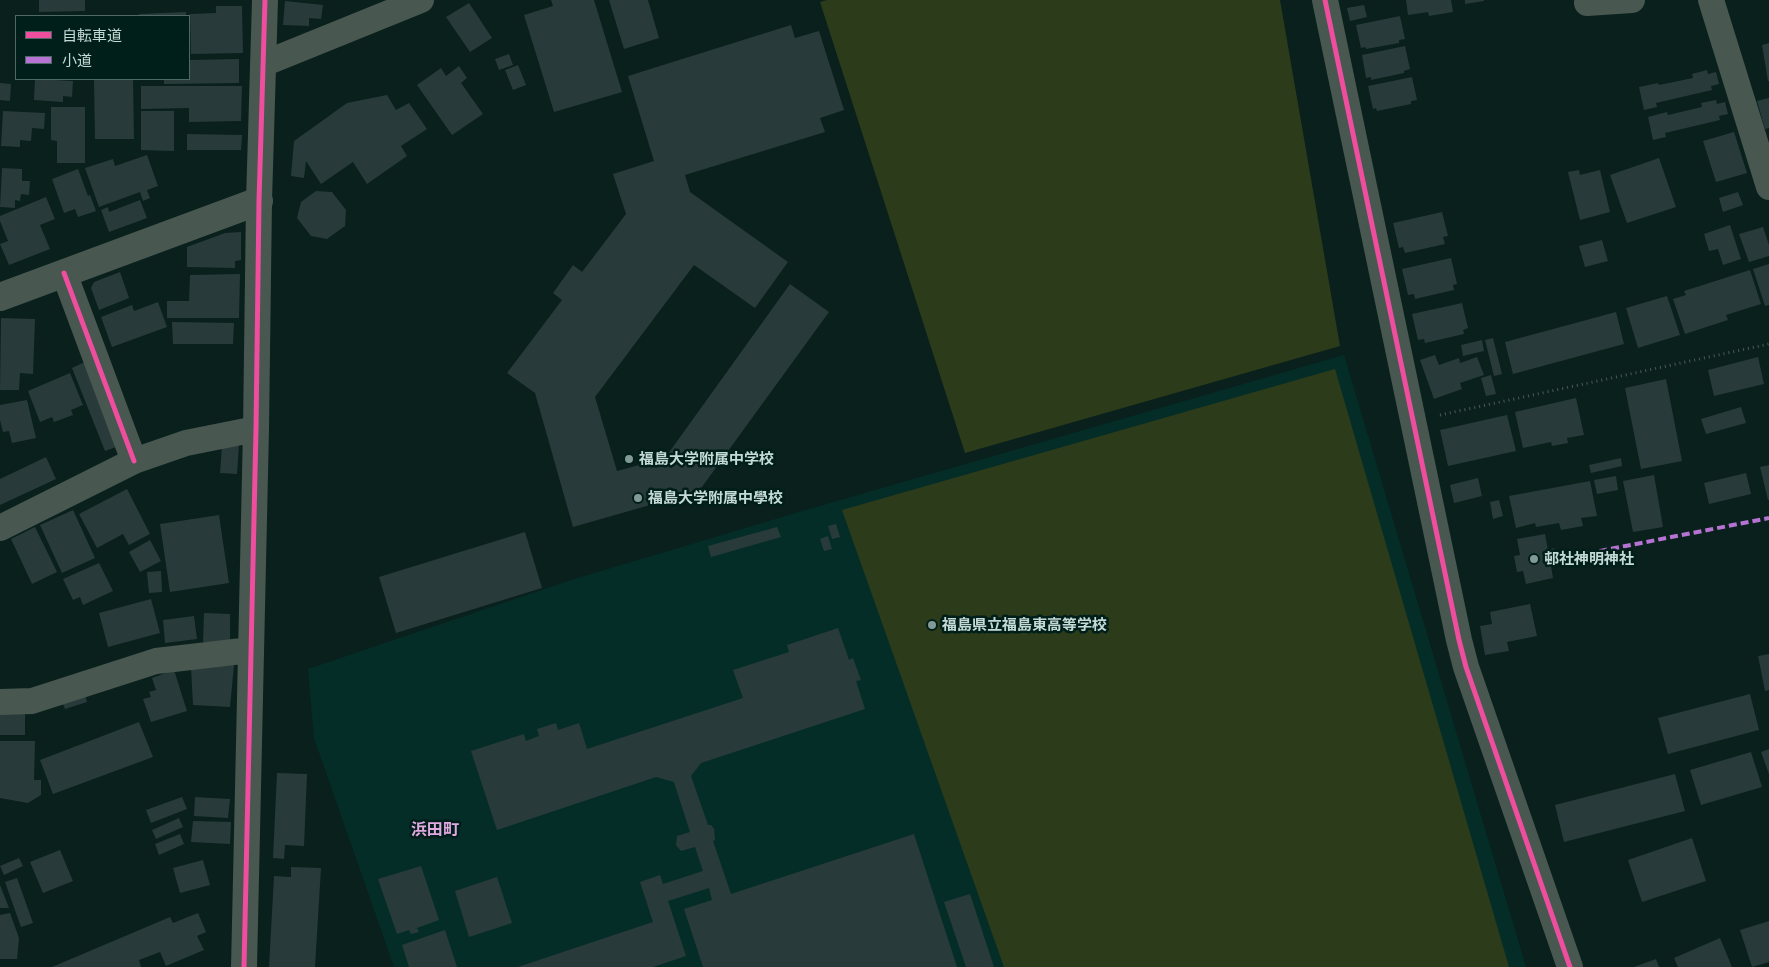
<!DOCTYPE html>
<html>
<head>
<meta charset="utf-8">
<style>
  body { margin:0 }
  #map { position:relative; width:1769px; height:967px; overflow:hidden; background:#09201d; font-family:"Golos Text","Noto Sans JP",sans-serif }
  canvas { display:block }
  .legend { position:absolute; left:15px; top:15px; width:175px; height:65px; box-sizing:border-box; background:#001e1a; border:1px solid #4e6965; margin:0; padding:6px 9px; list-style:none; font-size:15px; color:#c4dad6 }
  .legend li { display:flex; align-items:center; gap:10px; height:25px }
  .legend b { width:25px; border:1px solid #4e6965 }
</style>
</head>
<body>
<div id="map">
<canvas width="1769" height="967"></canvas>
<ul class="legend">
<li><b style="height:6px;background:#ef4d9e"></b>自転車道</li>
<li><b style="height:6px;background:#b673d3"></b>小道</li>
</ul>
</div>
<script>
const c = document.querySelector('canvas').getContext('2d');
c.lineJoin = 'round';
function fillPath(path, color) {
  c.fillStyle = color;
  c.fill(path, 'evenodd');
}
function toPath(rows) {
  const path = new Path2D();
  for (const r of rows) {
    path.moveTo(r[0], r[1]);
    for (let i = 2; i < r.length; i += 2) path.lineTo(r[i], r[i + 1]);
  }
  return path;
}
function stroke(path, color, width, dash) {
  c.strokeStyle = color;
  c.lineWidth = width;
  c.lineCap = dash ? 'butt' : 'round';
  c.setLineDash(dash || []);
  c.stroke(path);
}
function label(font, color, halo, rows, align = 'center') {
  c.font = font + ' "Golos Text","Noto Sans JP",sans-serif';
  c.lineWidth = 5;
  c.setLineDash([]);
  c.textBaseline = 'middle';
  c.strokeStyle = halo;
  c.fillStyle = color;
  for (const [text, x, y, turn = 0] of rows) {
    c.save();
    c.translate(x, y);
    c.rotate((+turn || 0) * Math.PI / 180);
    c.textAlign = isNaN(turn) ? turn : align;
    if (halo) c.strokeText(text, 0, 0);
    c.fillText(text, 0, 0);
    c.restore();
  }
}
const built = toPath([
  [1344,355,1526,967,394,967,314,738,308,669,571,580,799,512]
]);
const green = toPath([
  [827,0,1280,0,1340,346,965,453,820,2],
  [1335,369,1509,967,1004,967,842,510]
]);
const building = toPath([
  [39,0,85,0,85,11,39,12],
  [551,0,594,0,622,92,554,112,524,15,553,6],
  [609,0,648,0,659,38,624,49],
  [1406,0,1451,0,1453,12,1429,16,1428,12,1408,15],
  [1465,0,1484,0,1484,1,1465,4],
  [285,1,323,5,321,19,309,18,309,26,283,25],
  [469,3,492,38,470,52,446,17],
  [1364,5,1367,17,1350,21,1347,8],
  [216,6,242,6,243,53,191,54,190,14,216,13],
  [186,12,186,16,139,16,139,14],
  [1400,16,1405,39,1399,40,1399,43,1366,49,1365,47,1361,48,1356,25],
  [791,25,795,38,819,31,844,110,820,118,825,132,685,175,690,192,788,262,755,308,694,265,595,397,617,471,665,458,790,284,829,312,699,491,573,527,535,393,507,373,562,300,553,293,573,265,582,272,626,214,613,174,654,161,628,76],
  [1769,43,1769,81,1768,81,1762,45],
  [1405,46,1410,69,1404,71,1404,73,1371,80,1371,77,1366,78,1362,55],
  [509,54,513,65,499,70,495,59],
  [239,59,239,83,164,84,164,79,189,79,189,60],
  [518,65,526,85,513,90,505,70],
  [459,66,467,78,461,83,483,114,452,135,417,85,441,68,446,76],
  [1707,70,1708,74,1716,72,1719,84,1711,86,1712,90,1656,103,1657,107,1644,110,1639,87,1658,83,1659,85,1693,78,1692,74],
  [1412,77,1417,100,1411,101,1411,104,1377,111,1376,108,1373,109,1368,86],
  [35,79,73,81,72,97,63,96,63,102,34,100],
  [94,79,133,79,134,139,95,139],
  [0,83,11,84,10,101,0,100],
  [141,86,242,86,241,121,189,122,189,108,141,109],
  [387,95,396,110,409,103,427,129,401,146,407,156,367,184,353,162,321,184,306,161,304,178,291,176,294,141,347,103],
  [1769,98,1769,128,1765,129,1757,101],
  [1716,100,1717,104,1725,102,1728,114,1719,116,1720,120,1665,133,1666,137,1653,140,1648,117,1667,112,1668,115,1702,107,1701,103],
  [51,107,85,107,85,163,57,163,57,141,51,140],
  [3,111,45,113,44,129,32,128,31,141,20,140,20,147,1,146],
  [141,111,174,111,174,151,141,150],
  [1734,132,1747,173,1716,182,1703,141],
  [187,134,242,135,241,150,187,150],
  [147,155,158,186,147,190,150,198,143,201,140,192,99,207,85,168,113,159,115,166],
  [1659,158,1676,207,1627,223,1610,175],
  [2,168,22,169,22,181,30,181,29,195,21,194,20,201,15,200,15,208,0,207],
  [78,169,88,196,90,195,96,211,78,217,75,209,64,213,52,179],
  [1579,170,1580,175,1600,170,1610,212,1580,220,1568,172],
  [316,191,332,192,346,210,345,226,327,239,311,236,297,218,301,202],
  [1738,192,1743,205,1723,212,1719,198],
  [46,197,55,219,40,225,50,249,9,265,0,244,8,241,0,221,0,216],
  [140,200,147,218,109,232,101,210,108,207,109,212],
  [1442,212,1448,236,1443,237,1445,244,1405,253,1403,247,1399,248,1393,223],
  [1730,225,1741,259,1723,265,1718,249,1709,251,1704,234],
  [1763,227,1769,245,1769,256,1749,262,1739,234],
  [241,232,241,260,235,261,235,268,187,267,187,247,225,233],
  [1602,240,1608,261,1585,267,1579,246],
  [1451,258,1457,284,1453,285,1454,290,1415,299,1414,294,1408,295,1402,269],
  [1769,264,1769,305,1765,306,1753,269],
  [1750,270,1761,304,1726,315,1728,320,1685,334,1673,299,1686,295,1684,291],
  [120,272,129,298,99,310,91,288,94,282],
  [240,274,239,318,167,318,167,301,189,301,190,275],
  [1667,296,1680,335,1638,348,1626,308],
  [158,302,167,327,112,347,101,317,132,305,134,311],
  [1462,303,1468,328,1463,330,1464,334,1425,343,1424,339,1418,340,1412,314],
  [1616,312,1624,344,1513,374,1505,342],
  [1,318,35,319,33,374,20,373,19,390,0,390],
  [172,322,234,323,233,344,173,344],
  [1493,338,1502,374,1494,376,1485,340],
  [1482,340,1484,351,1463,356,1461,345],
  [1435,355,1439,365,1459,358,1460,363,1477,357,1484,375,1460,383,1462,389,1434,399,1420,360],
  [1758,357,1764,384,1714,396,1708,370],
  [89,360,116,447,105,451,72,368],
  [70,373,83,405,71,410,73,415,54,422,52,417,40,422,28,391],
  [1491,375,1496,394,1486,396,1481,378],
  [1666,379,1682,461,1641,469,1625,388],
  [1576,398,1584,435,1567,438,1568,443,1552,446,1551,442,1523,448,1515,412],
  [27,400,36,438,12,443,9,431,3,432,0,420,0,405],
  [1741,407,1746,423,1706,434,1701,419],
  [1507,415,1516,451,1448,466,1440,430],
  [239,444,237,474,220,473,222,446],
  [46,457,56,479,0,505,0,479],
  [1621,458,1622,466,1591,473,1589,465],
  [1769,465,1769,500,1768,500,1760,467],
  [1746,473,1751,494,1709,504,1704,483],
  [1654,475,1663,527,1633,532,1623,481],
  [1616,476,1618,490,1597,494,1594,480],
  [1478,478,1482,496,1454,503,1450,485],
  [1590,481,1597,516,1581,518,1583,526,1561,530,1559,523,1536,527,1535,523,1516,528,1509,496],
  [127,489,150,534,129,545,123,534,97,548,79,514],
  [1499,500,1503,516,1493,519,1490,502],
  [73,510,95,558,62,573,40,525],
  [219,515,229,583,170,592,160,524],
  [836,524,840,537,832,539,828,526],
  [35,527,57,572,32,584,11,539],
  [777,527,781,537,711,557,708,546],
  [525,532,542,588,396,633,379,577],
  [1545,534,1548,550,1554,548,1557,564,1551,566,1553,578,1526,584,1523,571,1517,572,1514,556,1520,555,1517,539],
  [828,536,832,549,824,551,820,539],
  [150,540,161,561,140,572,129,552],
  [99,563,113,591,83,605,80,597,73,600,63,579],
  [161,571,162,592,149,593,147,572],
  [151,599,160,633,108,647,99,613],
  [1530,604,1537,636,1507,642,1509,651,1485,655,1480,626,1492,624,1490,612],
  [204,613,230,614,230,642,203,642],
  [194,616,197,639,165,643,163,620],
  [838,628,849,660,853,658,861,680,856,681,865,709,701,763,691,776,708,825,711,825,714,829,715,840,713,841,731,894,914,834,957,967,703,967,684,909,712,900,709,888,668,901,686,956,653,967,518,967,653,922,640,882,660,875,663,884,703,871,695,847,681,851,676,845,677,836,690,832,674,782,656,777,497,830,471,751,524,734,526,741,539,736,537,729,556,723,558,730,579,723,587,749,743,698,733,670,789,652,787,645],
  [1769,654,1769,690,1765,691,1758,656],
  [234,665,230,707,193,705,191,667],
  [174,670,187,711,151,722,143,699,151,697,149,692,156,690,152,678],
  [1750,694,1759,730,1668,754,1658,718],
  [85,695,87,702,65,709,62,702],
  [0,714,25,714,25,735,0,735],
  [139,722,153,757,53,794,40,760],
  [0,741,35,741,34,780,41,780,41,795,28,803,0,798],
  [1769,749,1769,774,1761,752],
  [1751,752,1762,787,1701,805,1690,770],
  [277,773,307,774,304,846,285,845,284,859,273,858],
  [1675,774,1685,811,1564,842,1555,805],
  [182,797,187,809,151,823,146,810],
  [195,797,230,799,228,818,194,816],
  [179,818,183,827,156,839,152,830],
  [193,821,231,822,230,844,191,842],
  [180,834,184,844,159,855,155,844],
  [1692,838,1706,881,1642,902,1628,860],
  [60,850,73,881,43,893,30,862],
  [19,858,23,866,4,875,0,866],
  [203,860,210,885,180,893,173,868],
  [421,866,439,920,417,928,419,932,411,934,409,930,397,934,378,879],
  [291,867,321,868,315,967,269,967,274,876,291,877],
  [497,877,512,923,469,937,455,891],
  [17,878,33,923,21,927,5,882],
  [0,885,9,908,0,908],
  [970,894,994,967,966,967,944,902],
  [10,913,19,938,17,959,0,959,0,915],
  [198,913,206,932,197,936,204,950,166,966,160,952,139,960,141,967,52,967,170,917,173,923],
  [1769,921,1769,962,1752,967,1740,930],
  [445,930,457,967,409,967,402,945],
  [1720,938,1732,967,1678,967,1674,958],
  [1656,959,1659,967,1634,967]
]);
const path = toPath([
  [1440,415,1769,344]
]);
const minor = toPath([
  [1325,0,1459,640,1466,667,1570,967],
  [1711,0,1769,187],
  [1587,3,1632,0],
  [263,64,421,0],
  [64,273,134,461],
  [0,528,134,461,186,443,256,429],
  [0,702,32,701,156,661,251,650],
  [244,967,256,429,259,201,265,0]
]);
const tertiary = toPath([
  [0,297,259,201]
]);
const quiet = toPath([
  [1564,558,1769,518]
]);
const cycleway = toPath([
  [1325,0,1459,640,1466,667,1570,967],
  [64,273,134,461],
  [244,967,256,429,259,201,265,0]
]);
const markers = [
  [629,459,5,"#839995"],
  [638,498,5,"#839995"],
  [1534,559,5,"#839995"],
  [932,625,5,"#839995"]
];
const poiNames = [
  ["福島大学附属中学校",639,459],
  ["福島大学附属中學校",648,498],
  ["邨社神明神社",1544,559],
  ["福島県立福島東高等学校",942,625]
];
const neighbourhoodNames = [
  ["浜田町",435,830]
];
fillPath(built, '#052d28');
fillPath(green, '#2c3c1a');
fillPath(building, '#283b3a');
stroke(path, '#4b5a54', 3, [1, 4]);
stroke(minor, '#48574f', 26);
stroke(tertiary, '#48574f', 28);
stroke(quiet, '#b673d3', 4, [8, 4]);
stroke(cycleway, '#ef4d9e', 5);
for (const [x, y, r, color] of markers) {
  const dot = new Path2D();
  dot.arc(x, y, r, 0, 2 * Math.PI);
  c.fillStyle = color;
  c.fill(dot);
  stroke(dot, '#001e1a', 2);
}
label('bold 15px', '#c4dad6', '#001e1a', poiNames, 'left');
label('bold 16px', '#e1a8e1', '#001e1a', neighbourhoodNames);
</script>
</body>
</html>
